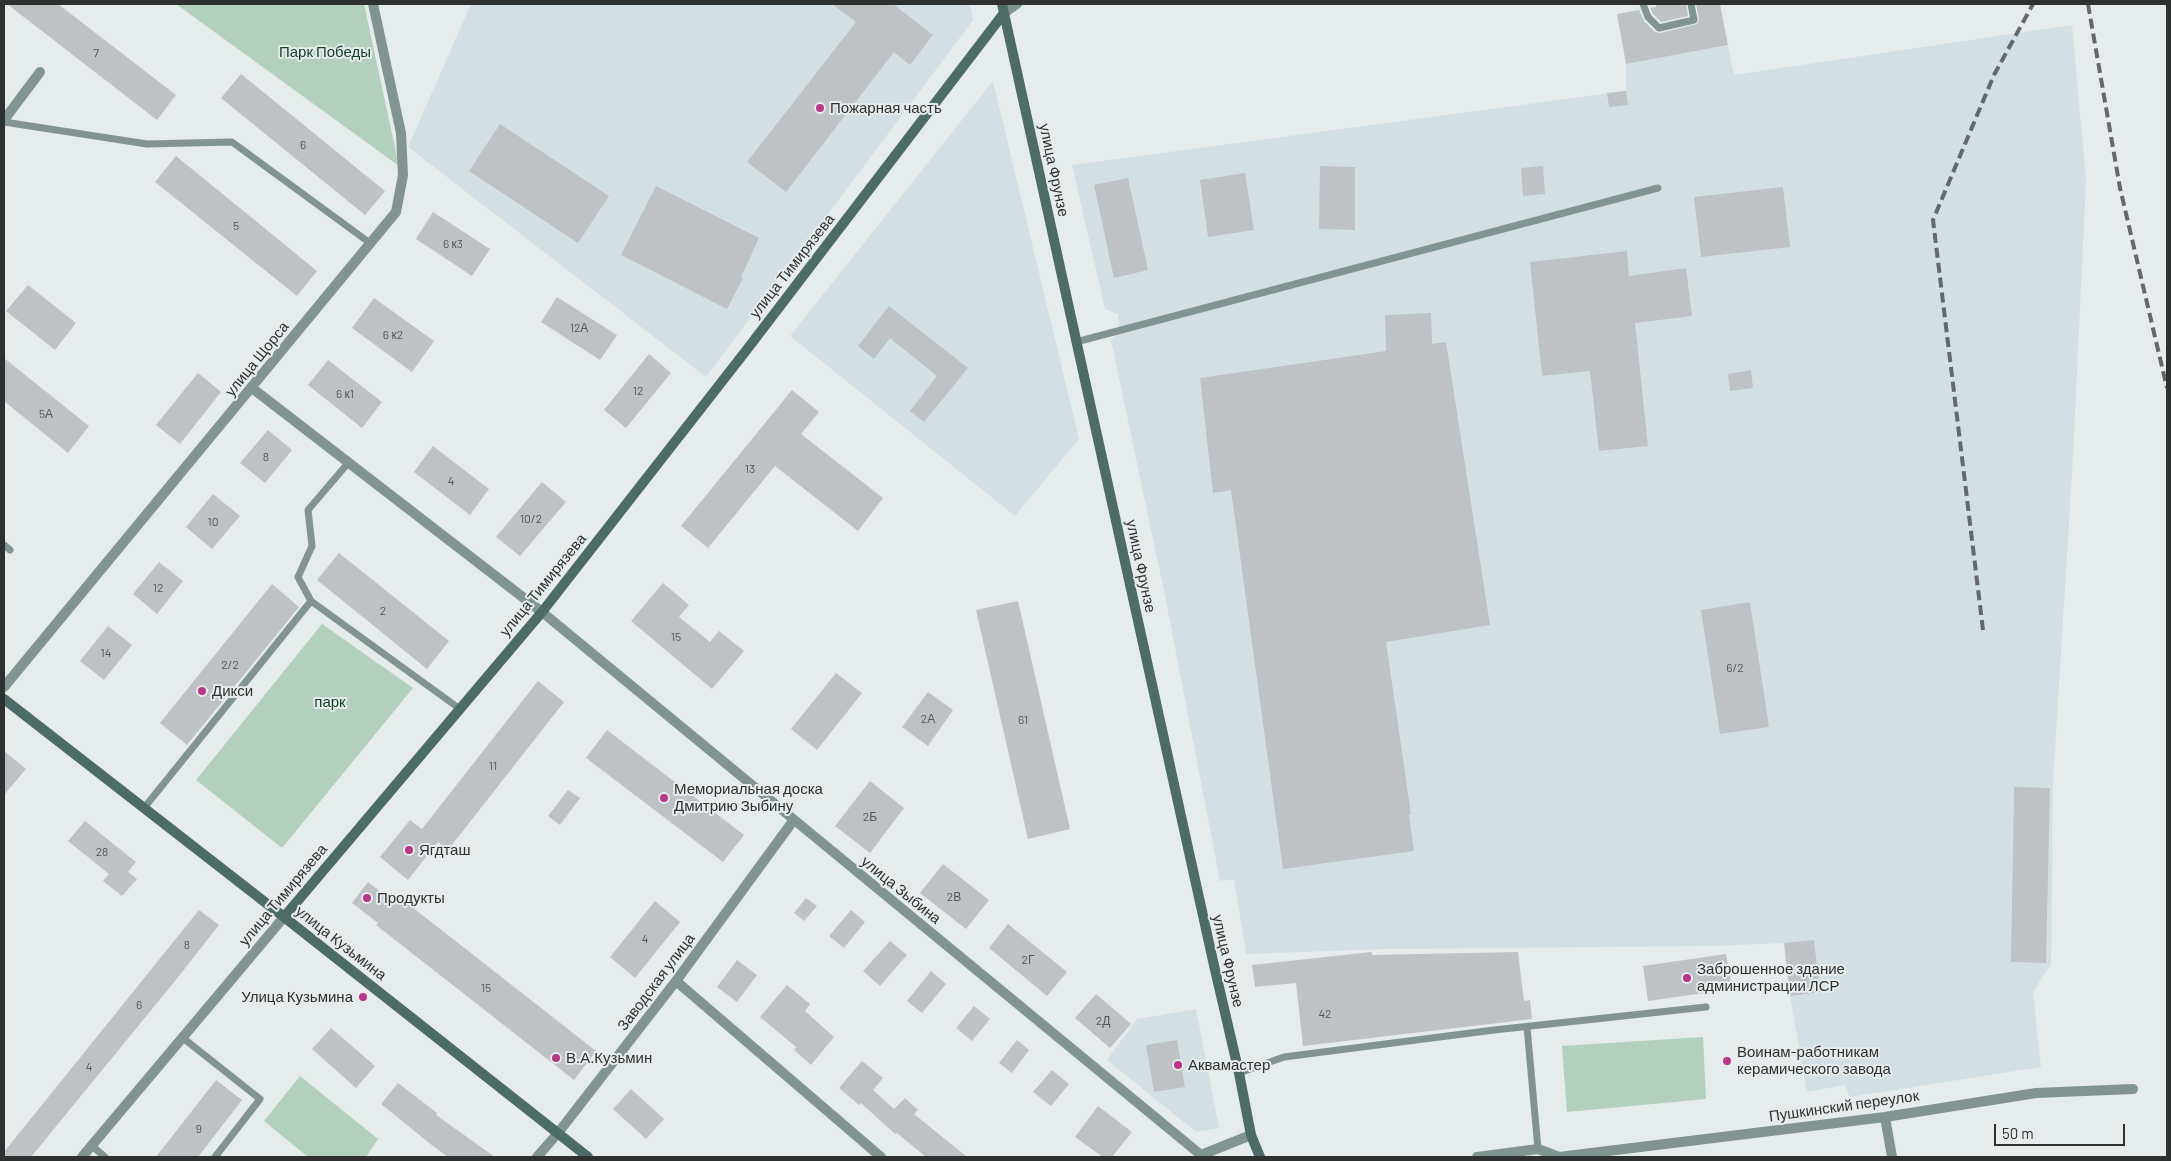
<!DOCTYPE html>
<html>
<head>
<meta charset="utf-8">
<style>
  body { margin:0 }
  #map { position:relative; width:2171px; height:1161px; overflow:hidden; background:#e6ebec; font-family:Barlow,sans-serif }
  canvas { display:block }
  .frame { position:absolute; inset:0; border:5px solid #2f3131; pointer-events:none }
  .scale { position:absolute; left:1994px; top:1124px; width:131px; height:22px; box-sizing:border-box; border:2px solid #2f3131; border-top:0; padding-left:6px; font-size:15px; line-height:18px; white-space:nowrap; color:#2f3131; -webkit-text-stroke:4px #e6ebec; paint-order:stroke }
</style>
</head>
<body>
<div id="map">
<canvas width="2171" height="1161"></canvas>
<div class="frame"></div>
<div class="scale">50 m</div>
</div>
<script>
const c = document.querySelector('canvas').getContext('2d');
c.lineJoin = 'round';
function fillPath(path, color) {
  c.fillStyle = color;
  c.fill(path, 'evenodd');
}
function toPath(rows) {
  const path = new Path2D();
  for (const r of rows) {
    path.moveTo(r[0], r[1]);
    for (let i = 2; i < r.length; i += 2) path.lineTo(r[i], r[i + 1]);
  }
  return path;
}
function stroke(path, color, width, dash) {
  c.strokeStyle = color;
  c.lineWidth = width;
  c.lineCap = dash ? 'butt' : 'round';
  c.setLineDash(dash || []);
  c.stroke(path);
}
function label(font, color, halo, rows, align = 'center') {
  c.font = font + ' Barlow,sans-serif';
  c.lineWidth = 4;
  c.setLineDash([]);
  c.textBaseline = 'middle';
  c.strokeStyle = halo;
  c.fillStyle = color;
  for (const [text, x, y, turn = 0] of rows) {
    c.save();
    c.translate(x, y);
    c.rotate((+turn || 0) * Math.PI / 180);
    c.textAlign = isNaN(turn) ? turn : align;
    if (halo) c.strokeText(text, 0, 0);
    c.fillText(text, 0, 0);
    c.restore();
  }
}
const built = toPath([
  [471,4,970,4,973,20,706,377,408,147],
  [2072,25,2086,180,2073,457,2053,784,2051,964,2033,992,2041,1067,1850,1097,1844,1085,1807,1092,1790,996,1784,943,1711,946,1386,949,1246,954,1234,879,1220,881,1166,601,1111,340,1120,331,1118,314,1105,309,1072,165,1626,91,1626,64,1728,45,1734,75],
  [993,81,1079,439,1015,516,790,336],
  [1196,1009,1219,1128,1196,1132,1107,1060,1137,1019]
]);
const green = toPath([
  [176,4,364,4,399,166],
  [322,624,413,688,282,848,196,780],
  [1703,1037,1706,1099,1567,1112,1562,1046],
  [300,1076,378,1139,366,1157,308,1157,264,1121]
]);
const building = toPath([
  [7,4,58,4,176,95,157,120],
  [832,4,893,4,933,35,910,65,894,52,786,192,747,162,856,22],
  [1656,4,1686,4,1688,16,1661,22,1653,14,1650,8,1656,7],
  [1696,4,1720,4,1728,45,1626,64,1617,14,1639,10,1644,21,1655,32,1660,33,1697,24,1699,20],
  [241,74,385,191,365,215,221,98],
  [1626,91,1628,105,1609,107,1607,93],
  [500,124,609,196,578,243,469,171],
  [176,156,317,271,297,296,155,182],
  [1320,166,1355,167,1355,230,1319,229],
  [1543,166,1545,194,1523,196,1521,168],
  [1245,173,1254,230,1208,237,1200,180],
  [1128,178,1148,270,1114,278,1094,185],
  [656,186,759,238,741,277,743,278,727,309,621,255],
  [1783,187,1790,247,1701,257,1694,197],
  [433,212,490,249,472,276,416,239],
  [1627,251,1629,276,1686,268,1692,316,1635,323,1648,446,1599,451,1590,371,1542,376,1530,262],
  [28,285,76,323,55,350,6,311],
  [557,297,617,335,600,360,541,322],
  [374,298,434,341,412,372,352,328],
  [889,306,968,368,924,422,910,411,937,376,890,338,874,359,858,346],
  [1431,313,1432,344,1446,342,1490,625,1386,642,1411,814,1409,815,1414,851,1283,869,1231,490,1213,493,1200,378,1386,351,1385,315],
  [649,354,671,373,626,428,604,410],
  [4,358,89,426,68,453,4,401],
  [328,360,382,402,362,428,308,385],
  [1751,370,1753,388,1730,391,1728,374],
  [198,373,221,392,180,444,156,425],
  [792,390,819,412,801,434,883,498,858,531,775,466,708,548,681,526],
  [268,430,292,450,265,483,240,463],
  [433,446,489,489,470,515,414,472],
  [542,482,566,502,520,556,496,537],
  [213,494,240,516,212,549,186,527],
  [339,553,449,641,427,669,317,580],
  [159,562,183,581,157,614,133,594],
  [663,583,689,605,679,617,710,642,719,631,744,651,712,689,631,621],
  [272,584,299,607,187,745,160,723],
  [1018,601,1070,829,1028,839,976,610],
  [1750,602,1769,727,1720,734,1701,610],
  [108,626,132,645,104,680,80,661],
  [836,673,862,693,817,750,791,729],
  [538,681,564,702,448,850,438,842,408,880,380,857,410,820,422,829],
  [928,692,953,710,928,746,902,727],
  [607,730,744,835,723,862,586,758],
  [4,751,26,769,4,795],
  [870,781,904,808,870,853,835,826],
  [2014,787,2050,788,2046,963,2011,962],
  [568,790,580,798,560,825,548,816],
  [85,821,136,862,128,872,137,879,122,896,103,881,109,874,68,841],
  [943,864,989,900,966,929,920,893],
  [368,882,394,902,398,896,596,1051,574,1080,376,925,378,923,352,903],
  [806,898,817,906,804,921,794,913],
  [655,901,680,922,635,978,610,957],
  [199,910,219,925,175,981,31,1157,4,1157,4,1152],
  [851,910,865,922,844,948,829,936],
  [1008,924,1067,972,1047,996,989,948],
  [1814,940,1820,992,1790,996,1784,943],
  [890,941,907,955,880,986,863,971],
  [1372,952,1372,955,1518,952,1524,1001,1530,1000,1532,1019,1303,1046,1296,983,1255,987,1252,965],
  [1726,954,1732,989,1648,1001,1643,966],
  [737,960,757,975,737,1002,717,987],
  [931,971,946,984,922,1013,907,1001],
  [787,985,810,1004,805,1011,834,1037,811,1065,794,1050,796,1047,760,1017],
  [1096,994,1131,1024,1110,1048,1075,1018],
  [974,1006,990,1019,972,1041,956,1028],
  [331,1028,375,1066,356,1088,312,1049],
  [1017,1040,1029,1050,1012,1073,999,1063],
  [1177,1040,1185,1087,1154,1092,1146,1045],
  [862,1061,883,1078,873,1090,894,1109,905,1098,918,1110,914,1114,967,1157,926,1157,897,1133,895,1134,861,1103,859,1105,839,1088],
  [1052,1070,1069,1084,1051,1106,1033,1092],
  [216,1080,242,1100,198,1157,156,1157],
  [398,1083,437,1113,436,1115,495,1157,448,1157,433,1146,381,1104],
  [631,1089,664,1119,646,1139,613,1109],
  [1098,1106,1132,1132,1112,1157,1103,1157,1075,1137]
]);
const lane = toPath([
  [1643,4,1648,17,1659,28,1694,20,1691,4],
  [4,122,147,144,232,142,370,243],
  [1076,342,1658,188],
  [4,545,10,550],
  [311,601,298,577,312,546,308,510,349,462],
  [144,808,311,601,460,709],
  [1527,1027,1538,1149],
  [183,1038,260,1099,215,1157],
  [1239,1073,1284,1057,1494,1030,1706,1007],
  [92,1146,105,1157]
]);
const street = toPath([
  [1004,13,1017,4],
  [4,120,40,72],
  [252,388,542,612,1201,1155,1251,1135],
  [4,687,396,212,403,175,401,133,373,4],
  [676,981,881,1157],
  [1885,1117,1892,1157],
  [82,1157,284,917],
  [537,1157,558,1133,676,981,793,821],
  [1477,1157,1538,1149,1559,1157,1885,1117,2036,1093,2133,1089]
]);
const secondary = toPath([
  [1002,4,1213,961,1239,1073,1251,1135,1260,1157],
  [4,699,284,917,588,1157],
  [284,917,542,612,745,352,1004,13]
]);
const rail = toPath([
  [2088,4,2120,188,2167,388],
  [1983,630,1933,220,1994,75,2033,4]
]);
const markers = [
  [820,108,5,"#b63887"],
  [202,691,5,"#b63887"],
  [664,798,5,"#b63887"],
  [409,850,5,"#b63887"],
  [367,898,5,"#b63887"],
  [1687,978,5,"#b63887"],
  [363,997,5,"#b63887"],
  [556,1058,5,"#b63887"],
  [1727,1061,5,"#b63887"],
  [1178,1065,5,"#b63887"]
];
const numberNames = [
  ["7",96,53],
  ["6",303,145],
  ["5",236,226],
  ["6 к3",453,244],
  ["12А",579,328],
  ["6 к2",393,335],
  ["12",638,391],
  ["6 к1",345,394],
  ["5А",46,414],
  ["8",266,457],
  ["13",750,469],
  ["4",451,481],
  ["10/2",531,519],
  ["10",213,522],
  ["12",158,588],
  ["2",383,611],
  ["15",676,637],
  ["14",106,653],
  ["2/2",230,665],
  ["6/2",1735,668],
  ["2А",928,719],
  ["61",1023,720],
  ["11",493,766],
  ["2Б",870,817],
  ["28",102,852],
  ["2В",954,897],
  ["4",645,939],
  ["8",187,945],
  ["2Г",1028,960],
  ["15",486,988],
  ["6",139,1005],
  ["42",1325,1014],
  ["2Д",1103,1021],
  ["4",89,1067],
  ["9",199,1129]
];
const parkNames = [
  ["Парк Победы",325,52],
  ["парк",330,702]
];
const poiNames = [
  ["Пожарная часть",830,108],
  ["Дикси",212,691],
  ["Мемориальная доска",674,789],
  ["Дмитрию Зыбину",674,806],
  ["Ягдташ",419,850],
  ["Продукты",377,898],
  ["Заброшенное здание",1697,969],
  ["администрации ЛСР",1697,986],
  ["Улица Кузьмина",353,997,"right"],
  ["Воинам-работникам",1737,1052],
  ["керамического завода",1737,1069],
  ["В.А.Кузьмин",566,1058],
  ["Аквамастер",1188,1065]
];
const streetNames = [
  ["улица Фрунзе",1054,170,78],
  ["улица Тимирязева",792,266,-52],
  ["улица Щорса",257,359,-51],
  ["улица Фрунзе",1141,566,78],
  ["улица Тимирязева",543,585,-51],
  ["улица Зыбина",901,890,39],
  ["улица Тимирязева",283,895,-50],
  ["улица Кузьмина",341,943,38],
  ["улица Фрунзе",1228,961,77],
  ["Заводская улица",656,982,-53],
  ["Пушкинский переулок",1844,1106,-8]
];
fillPath(built, '#d3e0e3');
fillPath(green, '#b2d0bd');
fillPath(building, '#bfc2c5');
stroke(lane, '#809591', 7);
stroke(street, '#809591', 10);
stroke(secondary, '#4d6c68', 10);
stroke(rail, '#656869', 4, [10, 5]);
for (const [x, y, r, color] of markers) {
  const dot = new Path2D();
  dot.arc(x, y, r, 0, 2 * Math.PI);
  c.fillStyle = color;
  c.fill(dot);
  stroke(dot, '#e6ebec', 2);
}
label('12px', '#535556', null, numberNames);
label('15px', '#12432a', '#e6ebec', parkNames);
label('15px', '#2f3131', '#e6ebec', poiNames, 'left');
label('15px', '#2f3131', '#e6ebec', streetNames);
</script>
</body>
</html>
